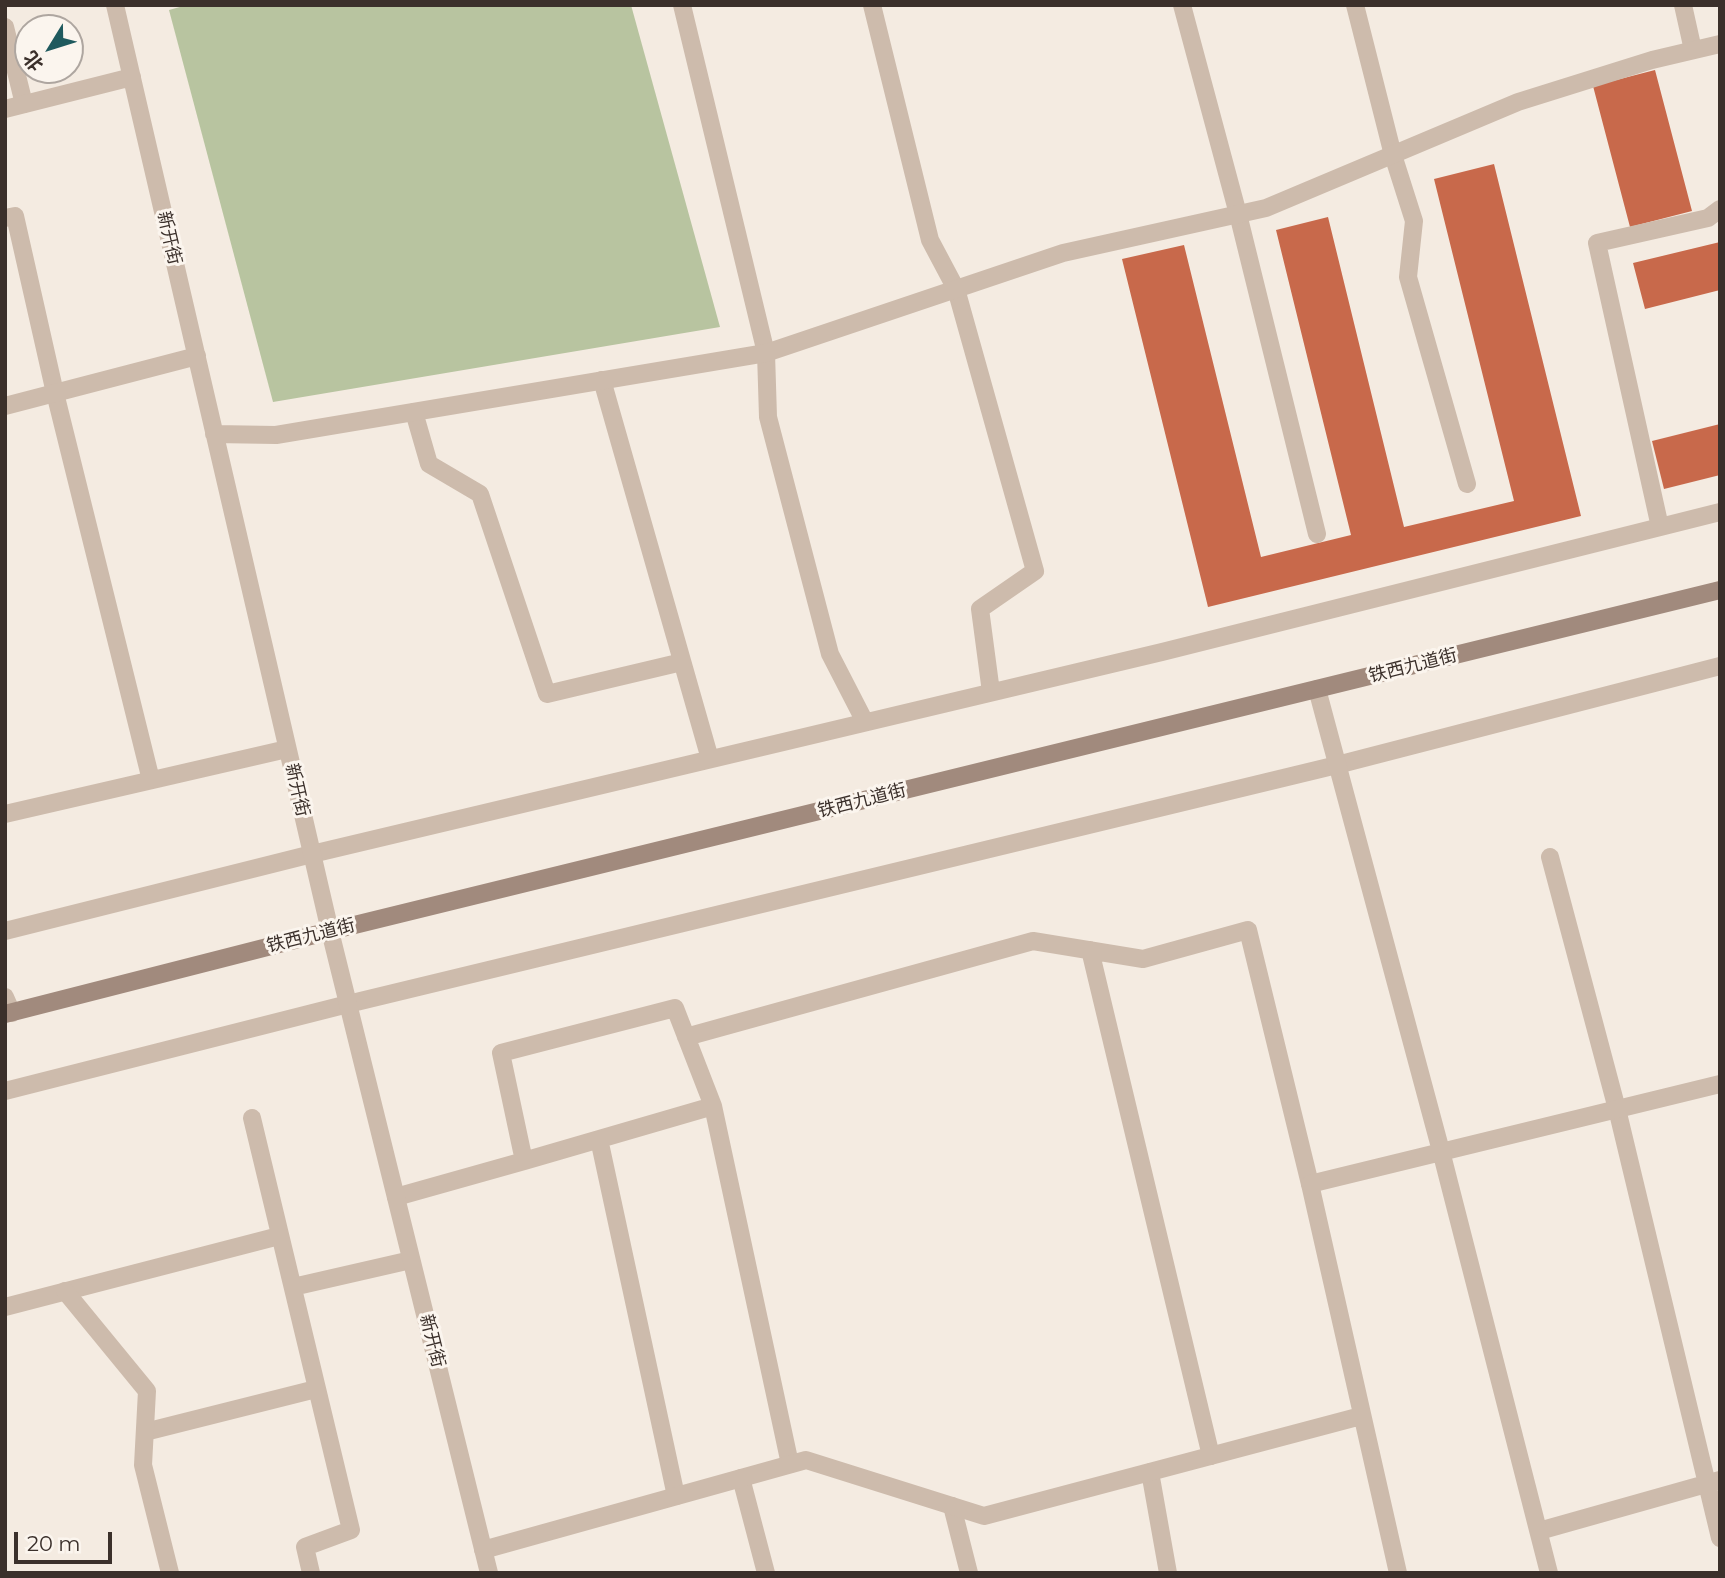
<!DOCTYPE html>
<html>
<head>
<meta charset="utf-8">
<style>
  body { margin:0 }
  #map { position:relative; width:1725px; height:1578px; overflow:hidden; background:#f4ebe1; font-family:Montserrat,"Noto Sans SC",sans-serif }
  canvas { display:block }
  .frame { position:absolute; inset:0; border:7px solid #3b302b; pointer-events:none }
  .north { position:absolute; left:14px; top:14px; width:70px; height:70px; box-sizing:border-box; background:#fbf5ee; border:2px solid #aea6a0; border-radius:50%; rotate:232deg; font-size:19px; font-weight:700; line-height:28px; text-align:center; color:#3b302b }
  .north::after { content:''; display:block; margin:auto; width:24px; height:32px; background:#1f5a5e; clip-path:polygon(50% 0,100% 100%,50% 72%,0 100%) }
  .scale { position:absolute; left:14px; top:1532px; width:98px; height:32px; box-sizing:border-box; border:4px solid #3b302b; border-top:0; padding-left:9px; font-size:21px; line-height:24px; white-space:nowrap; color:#3b302b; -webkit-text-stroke:5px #fbf5ee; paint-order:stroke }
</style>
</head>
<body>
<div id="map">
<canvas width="1725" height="1578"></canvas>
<div class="frame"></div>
<div class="north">北</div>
<div class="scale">20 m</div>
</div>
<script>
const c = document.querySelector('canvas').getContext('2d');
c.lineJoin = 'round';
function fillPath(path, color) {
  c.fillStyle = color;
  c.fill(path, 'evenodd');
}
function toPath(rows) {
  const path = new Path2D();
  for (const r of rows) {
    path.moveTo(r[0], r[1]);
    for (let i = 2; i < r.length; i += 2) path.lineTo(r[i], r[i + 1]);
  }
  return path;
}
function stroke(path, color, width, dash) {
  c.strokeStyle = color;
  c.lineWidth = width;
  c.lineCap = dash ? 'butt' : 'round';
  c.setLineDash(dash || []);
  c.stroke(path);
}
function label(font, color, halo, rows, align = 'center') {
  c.font = font + ' Montserrat,"Noto Sans SC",sans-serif';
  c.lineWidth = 6;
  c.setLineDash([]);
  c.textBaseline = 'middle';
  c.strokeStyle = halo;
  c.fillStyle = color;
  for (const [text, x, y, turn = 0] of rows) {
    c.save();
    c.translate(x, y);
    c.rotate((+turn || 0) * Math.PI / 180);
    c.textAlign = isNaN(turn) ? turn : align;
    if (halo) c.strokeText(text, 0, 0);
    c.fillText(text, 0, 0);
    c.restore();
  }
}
const green = toPath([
  [187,5,631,5,720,327,273,402,169,10]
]);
const building = toPath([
  [1655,70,1692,211,1630,227,1593,86],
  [1494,164,1581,516,1208,607,1122,259,1184,245,1261,557,1351,535,1276,230,1328,217,1404,527,1514,501,1434,179],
  [1720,242,1720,290,1645,309,1633,263],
  [1720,424,1720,475,1664,489,1652,441]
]);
const service = toPath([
  [682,5,766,353,768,417,830,654,865,722],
  [872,5,930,240,956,289,1035,571,980,609,991,692],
  [1182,5,1238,214,1317,534],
  [1355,5,1393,155,1414,221,1408,277,1467,484],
  [1683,5,1693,50],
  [5,27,24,104],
  [5,218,15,216,55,393,151,780],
  [602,380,710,759],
  [414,412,429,464,480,494,547,694,682,662],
  [1660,527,1597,243,1708,218,1720,209],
  [5,814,287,749],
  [1550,857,1617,1109,1720,1538],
  [5,931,312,854,1162,652,1720,512],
  [1090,950,1211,1456],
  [686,1037,1033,941,1143,959,1248,930,1310,1184],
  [5,1091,348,1004,1337,765,1720,666],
  [252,1118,351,1530,305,1547,311,1573],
  [599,1139,676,1496],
  [524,1161,713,1106],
  [396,1197,524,1161,501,1053,675,1008,713,1106,790,1464],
  [293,1287,411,1260],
  [5,1307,279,1236],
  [145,1432,316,1389],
  [1150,1472,1168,1573],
  [741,1478,766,1573],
  [952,1506,969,1573],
  [1539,1531,1720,1480]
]);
const minor = toPath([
  [115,5,330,931,489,1573],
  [5,109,132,77],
  [5,406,197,356],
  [214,434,276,435,766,353,1063,253,1266,208,1518,102,1652,60,1720,44],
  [1317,689,1441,1151,1549,1573],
  [5,997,12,1013],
  [65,1291,147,1391,143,1465,170,1573],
  [483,1550,806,1460,984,1516,1361,1416],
  [1398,1573,1310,1184,1720,1084]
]);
const secondary = toPath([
  [5,1014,330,931,1720,590]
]);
const streetNames = [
  ["新开街",169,238,77],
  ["铁西九道街",1413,666,-14],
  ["新开街",297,790,77],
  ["铁西九道街",862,801,-14],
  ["铁西九道街",311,936,-14],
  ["新开街",432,1341,76]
];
fillPath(green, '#b8c4a0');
fillPath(building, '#c8694b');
stroke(service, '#cdbbac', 18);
stroke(minor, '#cdbbac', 18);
stroke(secondary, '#a18a7d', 18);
label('18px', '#3b302b', '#fbf5ee', streetNames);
</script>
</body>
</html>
